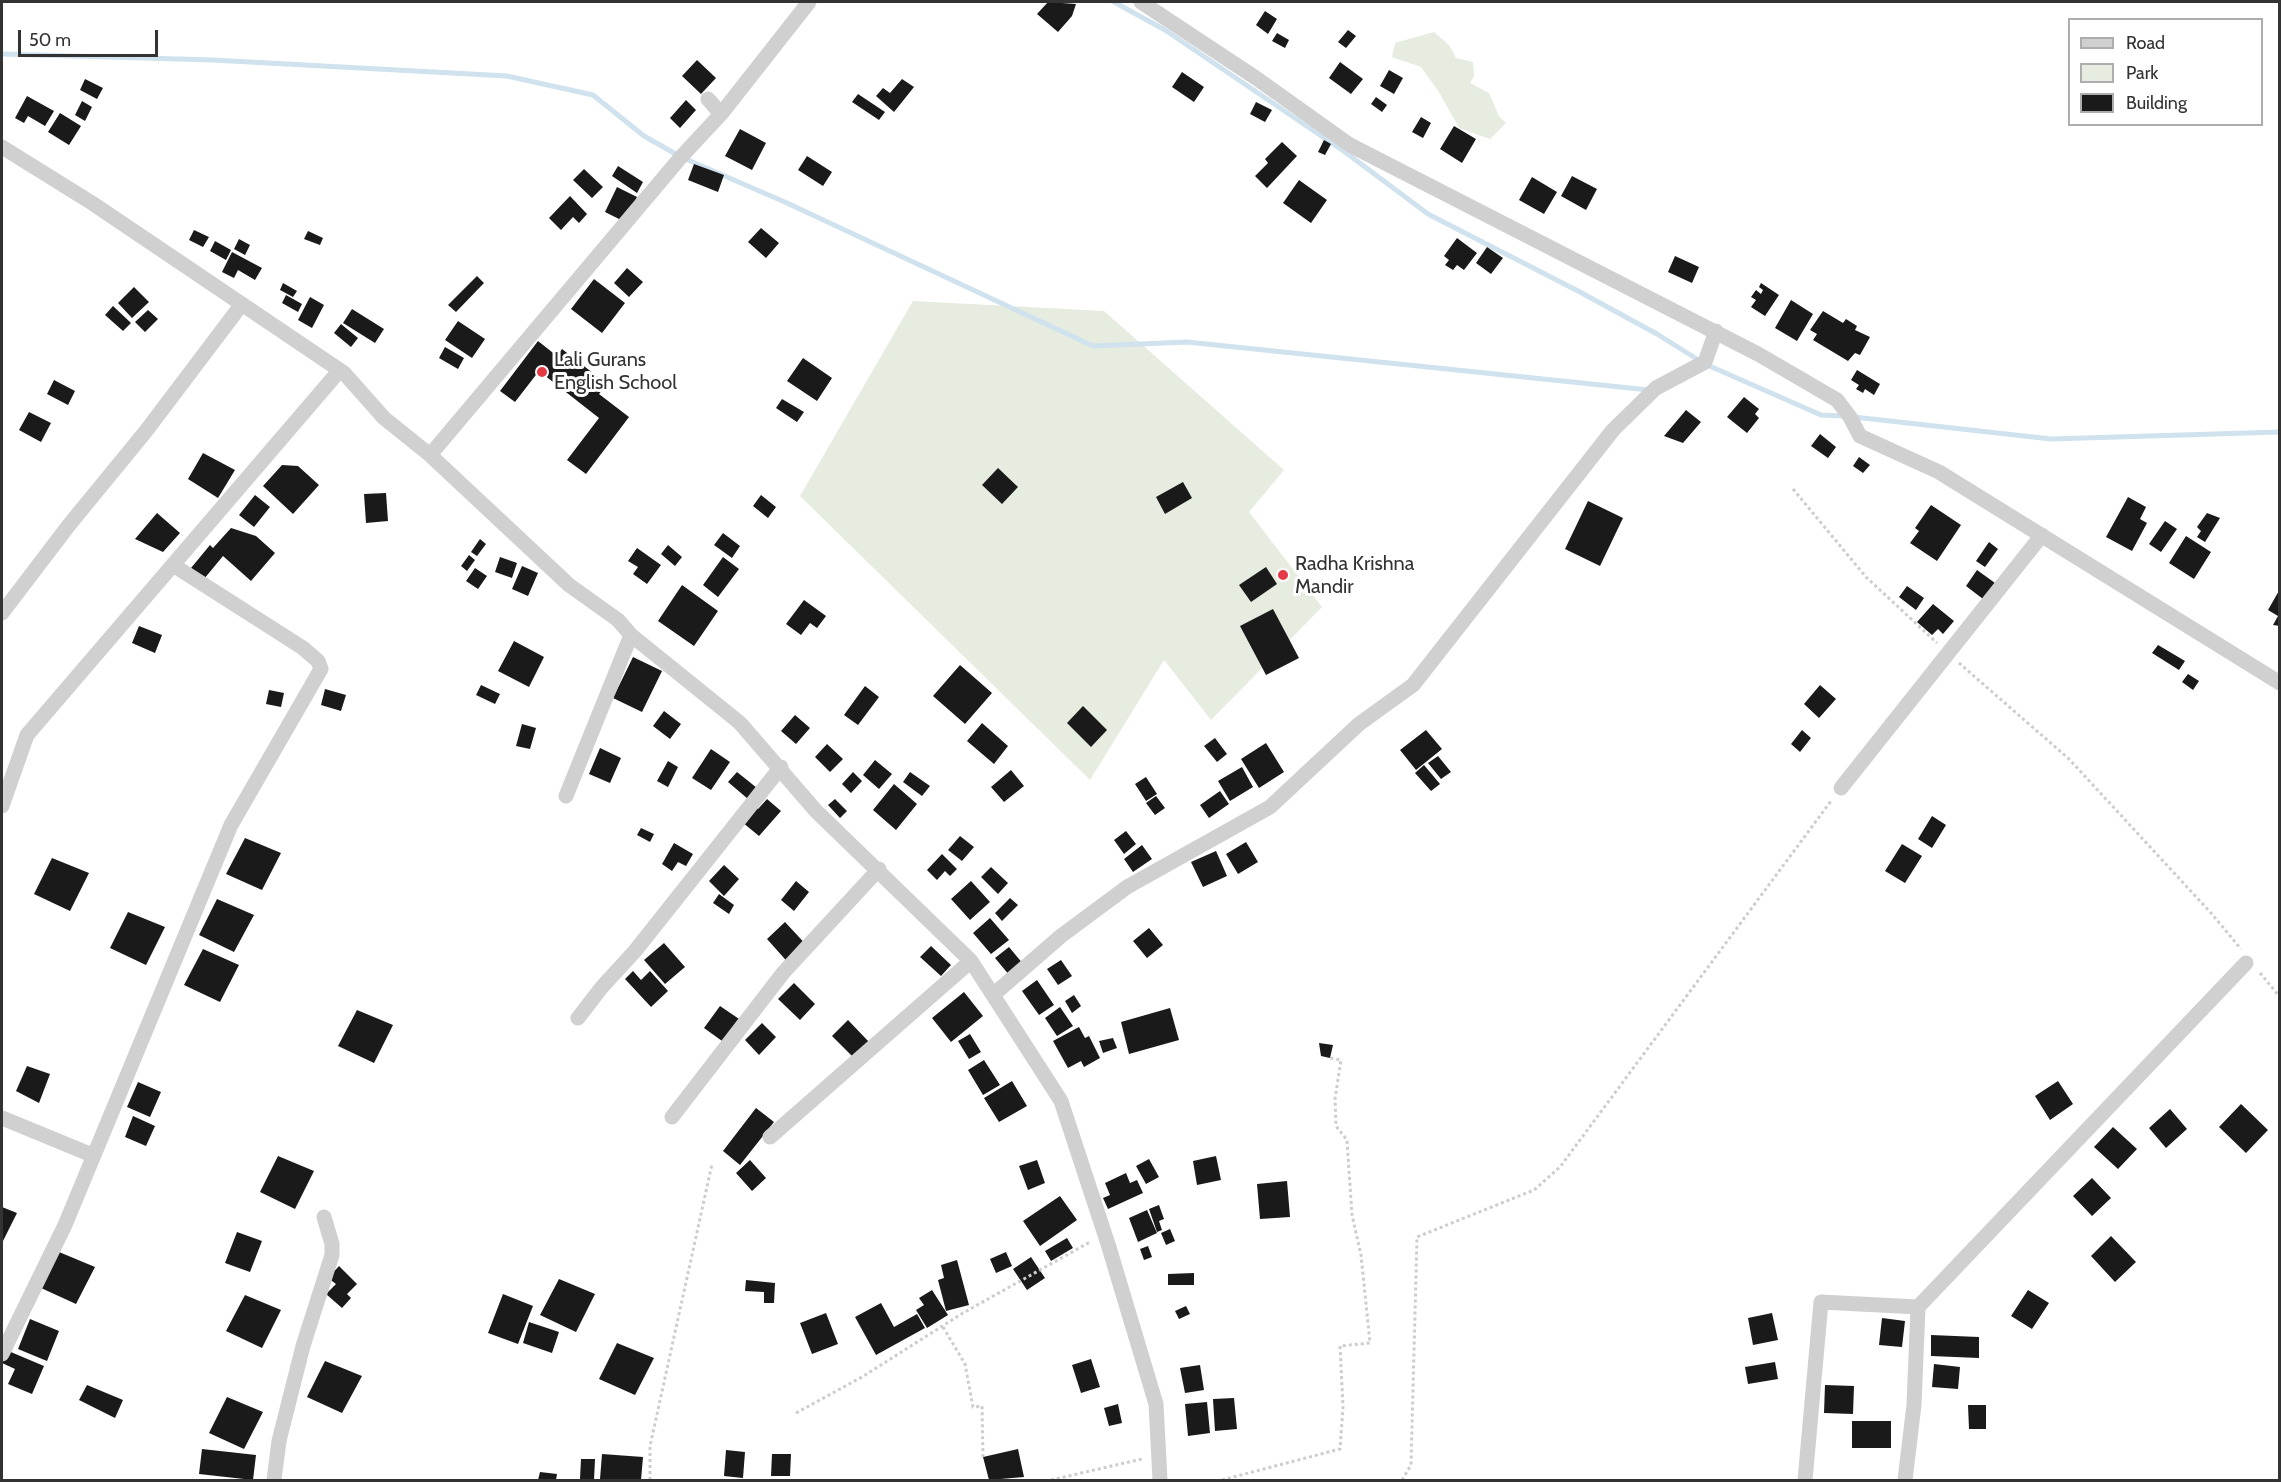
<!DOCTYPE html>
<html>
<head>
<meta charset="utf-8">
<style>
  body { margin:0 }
  #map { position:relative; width:2281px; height:1482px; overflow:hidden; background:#fff; font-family:Cabin,sans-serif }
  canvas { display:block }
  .frame { position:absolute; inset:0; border:3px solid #333; pointer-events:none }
  .legend { position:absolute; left:2068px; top:18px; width:195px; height:108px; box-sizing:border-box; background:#fff; border:2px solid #adadad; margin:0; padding:8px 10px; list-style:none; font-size:18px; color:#333 }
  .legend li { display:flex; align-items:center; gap:12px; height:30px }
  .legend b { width:30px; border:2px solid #adadad }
  .scale { position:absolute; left:18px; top:30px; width:140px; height:27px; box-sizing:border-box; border:3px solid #333; border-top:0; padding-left:8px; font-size:18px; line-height:21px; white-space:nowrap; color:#333; -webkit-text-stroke:4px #fff; paint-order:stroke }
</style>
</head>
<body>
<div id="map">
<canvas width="2281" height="1482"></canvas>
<div class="frame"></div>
<ul class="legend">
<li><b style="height:8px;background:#d0d0d0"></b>Road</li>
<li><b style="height:16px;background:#e6ecdf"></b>Park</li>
<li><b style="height:16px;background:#1a1a1a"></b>Building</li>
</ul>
<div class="scale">50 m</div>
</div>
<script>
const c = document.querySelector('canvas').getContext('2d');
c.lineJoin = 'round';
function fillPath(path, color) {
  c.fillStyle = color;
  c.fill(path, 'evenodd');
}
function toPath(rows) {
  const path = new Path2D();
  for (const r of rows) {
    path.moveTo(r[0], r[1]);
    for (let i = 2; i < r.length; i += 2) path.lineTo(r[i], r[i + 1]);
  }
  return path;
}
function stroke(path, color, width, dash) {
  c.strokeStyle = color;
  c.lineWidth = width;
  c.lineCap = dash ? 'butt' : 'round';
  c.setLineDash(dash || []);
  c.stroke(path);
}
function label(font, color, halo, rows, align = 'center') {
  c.font = font + ' Cabin,sans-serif';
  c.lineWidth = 6;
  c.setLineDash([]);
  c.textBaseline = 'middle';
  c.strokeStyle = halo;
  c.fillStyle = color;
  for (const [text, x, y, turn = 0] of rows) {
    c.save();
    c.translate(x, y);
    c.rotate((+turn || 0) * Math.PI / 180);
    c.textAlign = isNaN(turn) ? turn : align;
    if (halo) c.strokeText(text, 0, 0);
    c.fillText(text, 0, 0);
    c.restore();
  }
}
const green = toPath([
  [1434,32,1449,45,1456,58,1473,62,1474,76,1470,83,1489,93,1499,116,1506,123,1490,139,1459,128,1439,92,1421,67,1392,57,1395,43],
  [913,301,1104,311,1284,470,1249,512,1322,607,1211,720,1164,660,1090,780,800,496]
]);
const stream = toPath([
  [1114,2,1165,30,1345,152,1428,214,1578,291,1657,334,1700,361],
  [2,54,213,60,507,76,593,95,644,136,681,157,787,203,1093,346,1187,342,1649,390],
  [1705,364,1821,415,1844,416],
  [1854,417,2051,439,2280,432]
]);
const building = toPath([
  [1048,2,1076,4,1072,16,1058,32,1037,14],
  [1265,11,1277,19,1268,34,1256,25],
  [1348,30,1356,36,1346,48,1338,42],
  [1277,33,1289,40,1285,48,1272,41],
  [697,60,716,78,701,94,682,76],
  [1340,62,1363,79,1351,94,1329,78],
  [1389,70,1403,78,1394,94,1380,86],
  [1182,72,1204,87,1194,102,1172,87],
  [85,79,103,88,97,99,80,90],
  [902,79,914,87,894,112,876,96,883,88,890,93],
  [858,94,885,112,879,120,852,102],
  [27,96,54,111,45,126,28,116,24,123,15,118],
  [1376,97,1387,105,1382,112,1371,104],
  [686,100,696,110,680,128,670,118],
  [82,101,92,107,85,121,75,115],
  [1256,102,1272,110,1265,122,1250,114],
  [60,113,81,126,69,145,48,132],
  [1421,117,1431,123,1423,138,1412,132],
  [1454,126,1476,139,1462,163,1440,149],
  [740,129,766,143,752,170,725,156],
  [1324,140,1331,144,1325,155,1318,152],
  [1282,142,1297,156,1267,188,1255,176,1268,163,1265,159],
  [807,156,832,172,823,186,798,170],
  [694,164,724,175,718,192,688,180],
  [618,166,643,182,637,193,612,176],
  [584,169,603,187,592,198,573,180],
  [1572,176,1597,189,1586,210,1561,196],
  [1532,177,1557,192,1544,214,1519,200],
  [1299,180,1327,200,1311,223,1283,203],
  [617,187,637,197,625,222,605,212],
  [570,196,587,214,579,223,573,217,561,230,549,218],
  [761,228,779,243,766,258,748,242],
  [194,230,209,237,203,247,189,240],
  [308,231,323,238,320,245,304,239],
  [1457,238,1477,253,1464,270,1457,265,1453,270,1445,265,1449,260,1444,256],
  [239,239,250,245,245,255,234,249],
  [215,241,231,250,226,260,210,251],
  [1487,247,1503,258,1491,274,1476,263],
  [232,252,262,268,255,280,238,270,234,278,222,272],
  [1675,256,1699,267,1692,283,1668,272],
  [627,268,643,282,629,297,614,283],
  [477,276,484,283,456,312,448,305],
  [594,279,625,303,602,333,571,309],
  [283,283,297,291,293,297,280,290],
  [1761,283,1779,295,1765,316,1751,307,1756,300,1751,297,1756,290,1761,294,1763,290,1759,287],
  [134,287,149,302,132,318,118,303],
  [286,295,302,304,298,312,282,303],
  [310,297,324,305,312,328,298,320],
  [1791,300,1813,314,1797,341,1775,328],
  [113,306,131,323,123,331,105,315],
  [352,309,384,329,375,343,343,323],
  [148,310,158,319,145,332,135,322],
  [1823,311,1843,323,1846,319,1857,326,1855,330,1870,337,1860,355,1855,353,1848,361,1813,340,1817,334,1810,330],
  [458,321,485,339,472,358,445,340],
  [341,324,358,338,351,347,334,333],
  [538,341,557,356,562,349,607,384,599,394,629,417,586,474,567,460,599,418,539,371,515,402,500,391],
  [445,347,464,358,458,369,439,358],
  [803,358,832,378,817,401,787,381],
  [1857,370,1880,384,1874,395,1865,389,1863,393,1856,389,1859,385,1851,380],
  [54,380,75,391,68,405,47,394],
  [1744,397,1759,409,1755,414,1759,418,1747,433,1727,417],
  [782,399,804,412,797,422,776,408],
  [1686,410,1701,422,1683,443,1664,436],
  [29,412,51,423,41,442,19,430],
  [1820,434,1836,447,1828,458,1811,446],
  [203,453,235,470,218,498,188,479],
  [1859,457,1870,465,1863,473,1853,466],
  [282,465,298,466,319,485,293,514,263,486],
  [998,468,1018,487,1002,504,982,485],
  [1183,482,1192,498,1165,514,1156,497],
  [386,493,388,521,366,523,364,494],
  [255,495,270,507,254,527,239,515],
  [761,495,776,507,768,518,753,506],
  [2128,497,2146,507,2140,519,2147,523,2132,551,2106,537],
  [1588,501,1623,518,1600,566,1565,549],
  [1931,505,1961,525,1937,561,1910,543,1919,531,1915,528],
  [157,513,180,533,163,552,135,539],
  [2207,513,2220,518,2205,542,2197,537,2201,531,2197,527],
  [2165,521,2177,529,2161,552,2149,544],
  [231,528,256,536,275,553,251,581,223,556,204,579,191,568,210,545,213,548],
  [723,533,740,546,732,558,714,545],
  [2186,536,2211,552,2194,579,2169,563],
  [480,539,486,544,477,556,471,552],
  [1989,542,1998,549,1985,567,1976,561],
  [668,545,682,557,675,566,661,554],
  [637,548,661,565,647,584,633,574,638,567,628,561],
  [469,555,475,560,467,571,461,566],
  [500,557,517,563,512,578,495,572],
  [723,557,739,569,718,597,703,585],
  [522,566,538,573,528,596,512,589],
  [1266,567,1277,584,1251,602,1239,585],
  [475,568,487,576,478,589,466,581],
  [1977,570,1995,583,1983,599,1966,586],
  [682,585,718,611,694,646,658,621],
  [1907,586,1924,598,1916,610,1899,597],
  [2280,589,2280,626,2273,625,2278,616,2268,610],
  [804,600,826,616,817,628,810,623,801,635,786,624],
  [1933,604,1954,621,1943,634,1938,629,1932,635,1917,622],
  [1273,609,1299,658,1266,675,1240,626],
  [139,626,162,635,155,653,132,643],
  [514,641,544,657,529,687,498,671],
  [2158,645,2185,661,2179,670,2152,653],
  [633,657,662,671,642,712,613,698],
  [960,665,992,693,965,724,933,696],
  [2188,674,2199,681,2193,690,2182,682],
  [481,685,500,694,495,704,476,695],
  [1820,685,1836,699,1819,718,1804,704],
  [865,686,879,697,858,725,844,715],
  [325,689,346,695,341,711,321,705],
  [269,690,284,693,281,707,266,704],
  [1083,706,1107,730,1091,747,1067,723],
  [664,711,681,724,670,739,653,726],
  [795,715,810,728,796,744,781,731],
  [982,723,1008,746,994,764,967,741],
  [522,724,536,728,530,749,516,746],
  [1426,730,1442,749,1416,770,1400,750],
  [1802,730,1811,738,1800,752,1791,744],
  [1215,738,1227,754,1217,762,1204,746],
  [1266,743,1284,772,1259,788,1241,759],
  [827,744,843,759,830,772,815,757],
  [600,748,621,758,610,783,589,774],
  [711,749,730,762,711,790,692,778],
  [1438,756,1451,772,1441,779,1428,763],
  [875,760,892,774,879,789,863,775],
  [668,761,678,767,668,787,657,781],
  [1424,765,1440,784,1431,791,1415,773],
  [1242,767,1253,787,1230,801,1218,781],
  [1011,770,1024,786,1004,802,991,787],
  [737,772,757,788,748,799,728,782],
  [853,772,862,781,851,793,842,784],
  [910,772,930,786,922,796,903,782],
  [1146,777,1157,794,1146,801,1135,784],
  [894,784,917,804,896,830,873,810],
  [1220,791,1229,804,1209,818,1200,805],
  [1156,796,1165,808,1155,815,1146,803],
  [767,799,781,811,759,836,742,822,755,806,758,809],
  [835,799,847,811,840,818,828,805],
  [1932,816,1946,825,1932,848,1918,839],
  [641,828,654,834,650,842,637,835],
  [1126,831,1136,844,1124,854,1114,840],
  [960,836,974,847,962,861,948,850],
  [245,838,281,853,262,890,226,874],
  [1246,842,1258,862,1238,874,1226,854],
  [674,843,693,854,686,866,678,862,672,871,662,864],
  [1902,844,1922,856,1905,883,1885,871],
  [1142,845,1152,859,1133,872,1124,859],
  [1216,851,1227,876,1203,887,1191,862],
  [942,854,957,869,950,876,945,871,937,880,927,870],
  [52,858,89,873,70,911,34,894],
  [724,865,739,879,724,896,709,881],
  [991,867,1008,883,998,894,981,877],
  [796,881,809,892,794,911,781,900],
  [971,881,990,902,970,920,951,899],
  [719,894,734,905,729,914,713,903],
  [1010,898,1018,905,1002,921,995,913],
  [217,899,254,915,234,952,199,935],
  [128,912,165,927,146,965,110,948],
  [990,918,1009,940,991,954,973,933],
  [785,922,811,950,792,967,767,939],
  [1149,928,1163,945,1147,958,1133,941],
  [664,943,685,967,665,984,644,960],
  [931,946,951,965,941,976,920,957],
  [1009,947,1024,965,1010,976,995,958],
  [203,949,239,965,220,1002,184,985],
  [1061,960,1072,976,1058,985,1047,969],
  [633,971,641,980,650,971,668,991,651,1007,625,979],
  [1037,980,1054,1005,1039,1015,1022,991],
  [794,983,815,1004,800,1020,778,999],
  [964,992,983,1016,951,1042,932,1018],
  [1074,995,1081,1006,1072,1013,1065,1001],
  [720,1006,745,1023,729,1046,704,1028],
  [1060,1007,1073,1026,1057,1036,1045,1018],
  [1170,1008,1179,1040,1129,1054,1121,1022],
  [357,1010,393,1025,374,1063,338,1046],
  [848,1020,869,1042,853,1057,832,1036],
  [762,1023,776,1037,759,1055,745,1040],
  [1079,1027,1085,1038,1089,1036,1100,1058,1084,1067,1081,1061,1068,1068,1053,1041],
  [970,1034,981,1052,969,1059,958,1041],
  [1113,1038,1117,1048,1103,1053,1099,1041],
  [1319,1043,1333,1045,1330,1058,1321,1056],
  [984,1060,1000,1085,983,1095,968,1070],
  [27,1066,50,1074,39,1103,16,1091],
  [1012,1081,1027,1106,999,1122,984,1098],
  [2058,1081,2073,1104,2050,1120,2035,1096],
  [138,1082,161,1092,150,1117,127,1107],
  [2241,1104,2268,1130,2246,1153,2219,1127],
  [756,1108,774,1122,740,1165,723,1151],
  [2170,1109,2187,1129,2166,1148,2149,1128],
  [133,1116,155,1126,146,1146,125,1137],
  [2113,1127,2137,1149,2118,1169,2094,1147],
  [278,1156,314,1171,295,1209,260,1192],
  [1216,1156,1221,1180,1197,1185,1193,1161],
  [1149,1159,1159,1177,1146,1184,1136,1166],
  [750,1160,766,1178,752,1191,736,1173],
  [1037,1160,1045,1183,1028,1190,1019,1166],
  [1126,1173,1130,1183,1137,1180,1143,1193,1108,1209,1103,1198,1110,1195,1105,1183],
  [2092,1178,2111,1198,2092,1216,2073,1196],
  [1287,1181,1290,1217,1260,1219,1257,1184],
  [1060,1196,1077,1220,1040,1246,1023,1221],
  [1159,1205,1164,1219,1159,1221,1162,1230,1157,1232,1149,1209],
  [2,1207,17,1213,2,1243],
  [1147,1210,1157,1233,1138,1242,1129,1218],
  [1170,1229,1175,1241,1166,1245,1161,1233],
  [237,1232,262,1241,250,1272,225,1263],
  [2111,1236,2136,1262,2115,1282,2091,1256],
  [1067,1238,1073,1248,1051,1261,1045,1251],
  [1148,1246,1152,1257,1144,1260,1140,1249],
  [59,1252,95,1267,76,1304,41,1288],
  [1006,1252,1012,1266,996,1273,990,1259],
  [1031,1257,1045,1278,1027,1290,1013,1269],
  [957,1260,969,1305,946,1311,938,1280,944,1278,941,1265],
  [339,1266,357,1284,347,1294,351,1298,342,1308,326,1294,336,1284,328,1278],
  [1194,1273,1194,1285,1168,1285,1168,1274],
  [559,1279,595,1294,576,1332,540,1315],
  [746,1280,775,1283,774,1303,764,1303,764,1292,745,1291],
  [932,1290,948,1315,927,1328,916,1310,924,1305,919,1298],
  [2028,1290,2049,1303,2032,1329,2011,1316],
  [503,1294,533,1306,518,1344,488,1333],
  [245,1295,281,1310,262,1348,226,1331],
  [881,1303,894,1327,917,1314,925,1328,876,1355,855,1317],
  [1186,1306,1190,1314,1179,1319,1175,1311],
  [826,1313,838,1344,812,1354,800,1323],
  [1772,1313,1778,1340,1753,1345,1748,1318],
  [1882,1318,1905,1321,1902,1347,1879,1345],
  [30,1319,59,1331,47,1361,18,1349],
  [529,1322,559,1332,552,1353,523,1343],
  [1931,1335,1979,1337,1979,1358,1931,1356],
  [617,1343,654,1358,635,1395,599,1379],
  [6,1350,44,1366,32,1394,8,1384,15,1369,2,1363],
  [1091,1359,1100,1387,1081,1393,1072,1365],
  [325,1361,362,1376,342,1413,307,1397],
  [1775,1362,1778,1379,1748,1384,1745,1367],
  [1934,1364,1960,1367,1958,1389,1932,1387],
  [1200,1365,1204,1390,1185,1393,1180,1368],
  [87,1385,123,1400,115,1418,79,1400],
  [1825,1385,1854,1386,1853,1414,1824,1413],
  [227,1397,263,1412,244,1449,209,1433],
  [1234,1398,1237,1429,1215,1431,1213,1399],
  [1207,1402,1210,1433,1188,1436,1185,1404],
  [1118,1404,1122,1423,1109,1426,1104,1408],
  [1968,1405,1986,1405,1986,1429,1969,1429],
  [1852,1421,1891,1421,1891,1448,1852,1448],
  [202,1449,256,1455,253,1480,199,1474],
  [1018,1449,1024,1477,989,1480,983,1457],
  [726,1450,745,1452,743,1478,724,1476],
  [602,1454,643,1457,641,1480,600,1479],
  [772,1454,791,1454,790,1476,771,1476],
  [581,1459,595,1459,594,1480,580,1479],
  [540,1472,557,1474,556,1480,538,1480]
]);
const path = toPath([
  [1793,489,1866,577,1937,643],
  [1959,663,2069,759,2211,913,2241,949],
  [2260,973,2280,997],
  [943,1327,965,1364,973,1407,982,1406,983,1457],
  [796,1413,862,1377,963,1313,1090,1242],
  [650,1480,650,1446,712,1164],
  [1051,1480,1142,1459],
  [1222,1480,1340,1449,1343,1407,1340,1346,1370,1343,1361,1255,1352,1215,1347,1140,1336,1126,1335,1099,1341,1060,1330,1058],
  [1402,1480,1411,1465,1417,1237,1534,1190,1560,1167,1831,801]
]);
const minor = toPath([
  [1141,2,1256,78,1350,145,1758,354,1837,400,1850,417,1860,436,1939,472,2280,683],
  [721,114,809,2],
  [2,147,92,203,344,373,384,418,430,455,569,585,618,620,631,635,740,723,816,811,971,961,1061,1101,1108,1244,1156,1404,1160,1480],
  [430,455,681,157,721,114,708,99],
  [2,613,69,525,146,431,242,304],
  [1841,788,2042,535],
  [566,796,631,635],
  [2,806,27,735,340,370],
  [993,995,1061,936,1127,887,1270,807,1359,724,1413,685,1613,430,1656,388,1705,362,1716,331],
  [578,1018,602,987,635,951,781,767],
  [672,1117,783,973,879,869],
  [2,1118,92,1155],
  [770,1137,971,961],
  [2,1354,65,1225,231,825,321,669,318,661,303,648,173,565],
  [274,1480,279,1441,303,1346,332,1255,332,1244,324,1217],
  [1805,1480,1821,1302,1918,1307],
  [1905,1480,1914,1405,1918,1307,2246,963]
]);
const markers = [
  [542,372,6,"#e63946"],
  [1283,575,6,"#e63946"]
];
const poiNames = [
  ["Lali Gurans",554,360],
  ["English School",554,383],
  ["Radha Krishna",1295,564],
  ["Mandir",1295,587]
];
fillPath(green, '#e6ecdf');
stroke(stream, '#cfe2ee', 5);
fillPath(building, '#1a1a1a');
stroke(path, '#cdcdcd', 3, [3, 3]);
stroke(minor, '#d0d0d0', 15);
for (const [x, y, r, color] of markers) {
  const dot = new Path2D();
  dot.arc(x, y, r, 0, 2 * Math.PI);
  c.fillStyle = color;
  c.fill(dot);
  stroke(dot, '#fff', 2);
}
label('20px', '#333', '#fff', poiNames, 'left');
</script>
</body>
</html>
